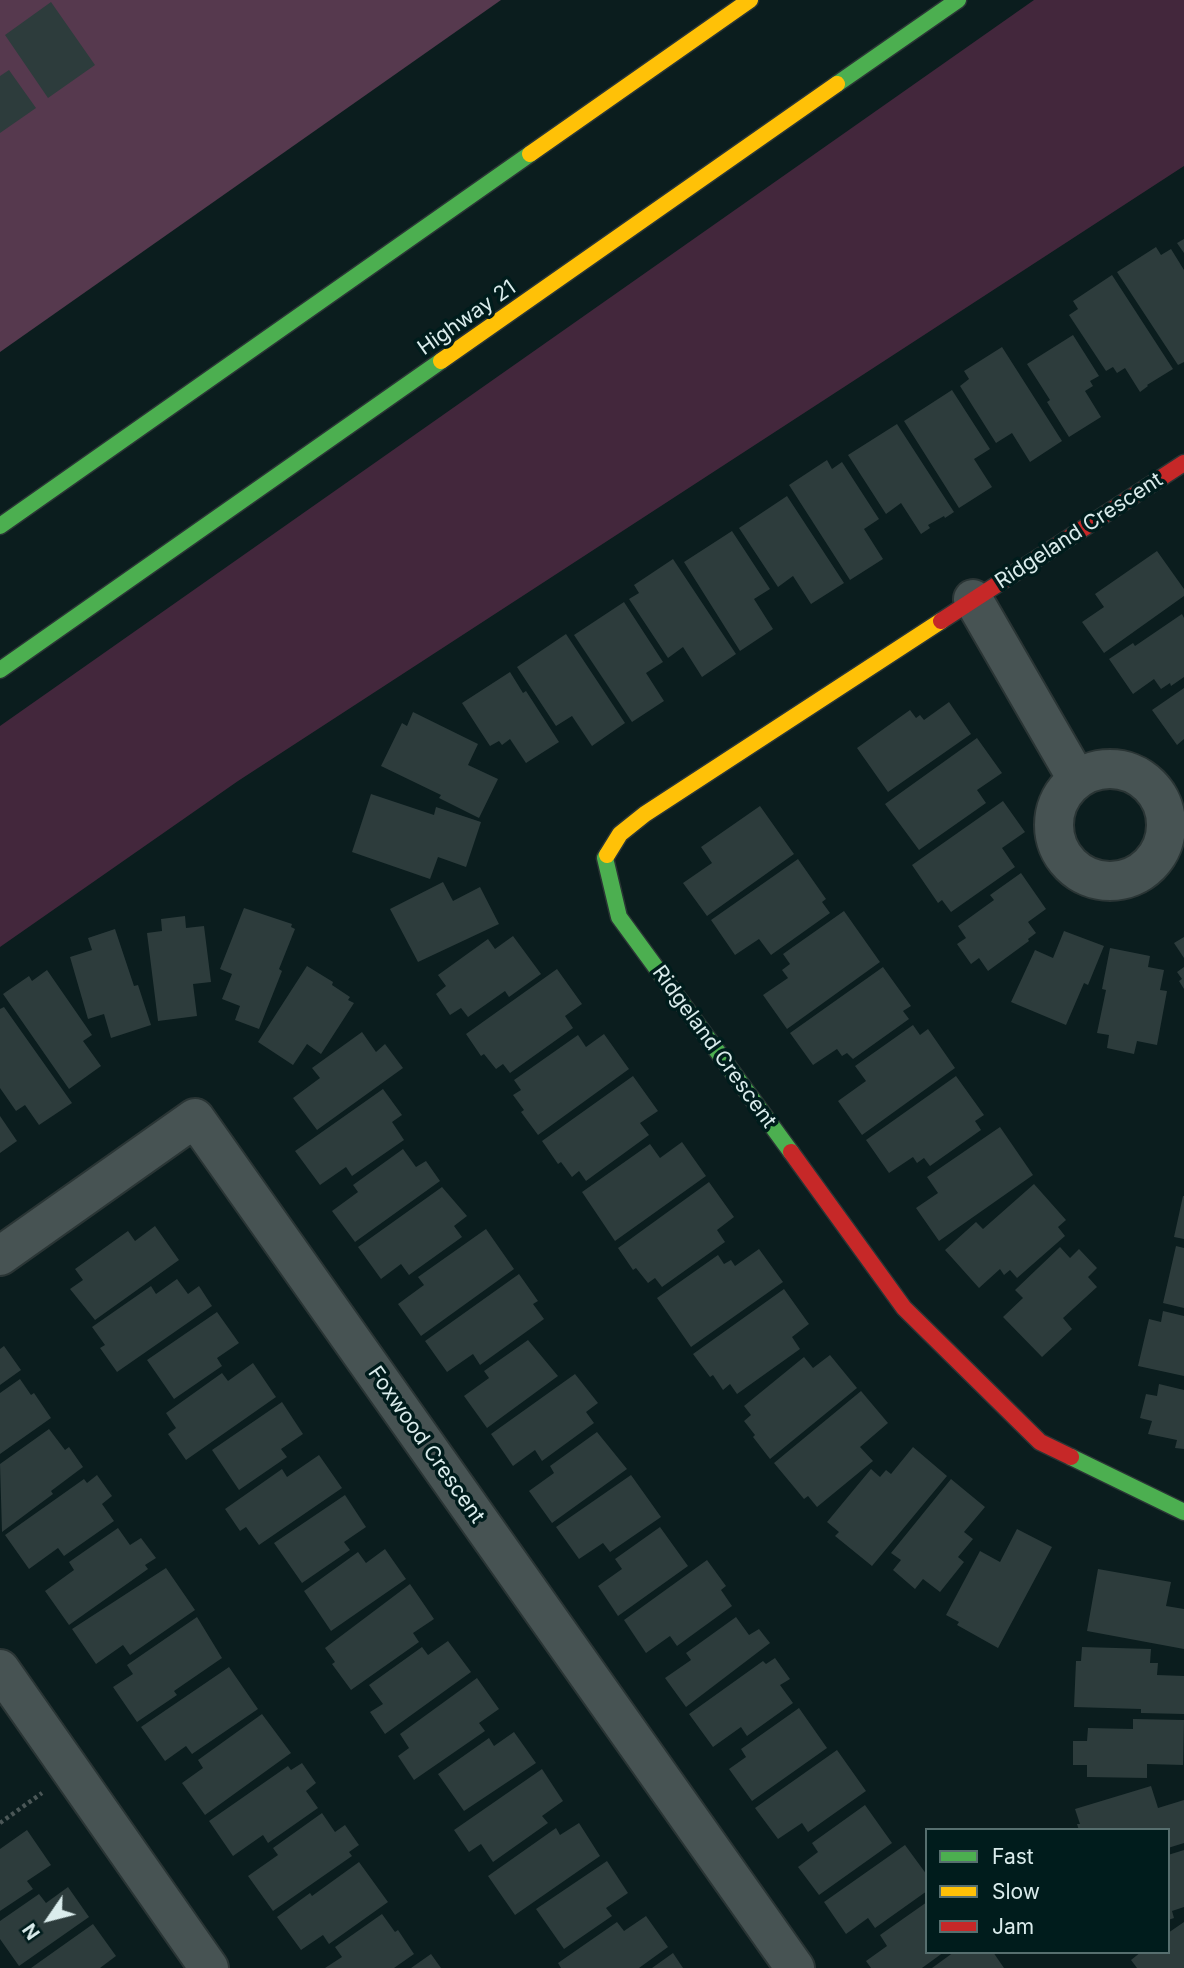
<!DOCTYPE html>
<html>
<head>
<meta charset="utf-8">
<style>
  body { margin:0 }
  #map { position:relative; width:1184px; height:1968px; overflow:hidden; background:#0b1d1e; font-family:Inter,sans-serif }
  canvas { display:block }
  .legend { position:absolute; left:925px; top:1828px; width:245px; height:126px; box-sizing:border-box; background:#001c1c; border:2px solid #576f6f; margin:0; padding:9px 12px; list-style:none; font-size:21px; color:#daecec }
  .legend li { display:flex; align-items:center; gap:14px; height:35px }
  .legend b { width:35px; border:2px solid #576f6f }
  .north { position:absolute; left:14px; top:1884px; width:70px; height:70px; -webkit-text-stroke:5px #001c1c; paint-order:stroke; rotate:235deg; font-size:19px; font-weight:700; line-height:28px; text-align:center; color:#daecec }
  .north::after { content:''; display:block; margin:auto; width:24px; height:32px; background:#daecec; clip-path:polygon(50% 0,100% 100%,50% 72%,0 100%) }
</style>
</head>
<body>
<div id="map">
<canvas width="1184" height="1968"></canvas>
<ul class="legend">
<li><b style="height:9px;background:#4caf50"></b>Fast</li>
<li><b style="height:9px;background:#ffc107"></b>Slow</li>
<li><b style="height:9px;background:#c62828"></b>Jam</li>
</ul>
<div class="north">N</div>
</div>
<script>
const c = document.querySelector('canvas').getContext('2d');
c.lineJoin = 'round';
function fillPath(path, color) {
  c.fillStyle = color;
  c.fill(path, 'evenodd');
}
function toPath(rows) {
  const path = new Path2D();
  for (const r of rows) {
    if (r.length === 3) {
      path.moveTo(r[0] + r[2], r[1]);
      path.arc(r[0], r[1], r[2], 0, 2 * Math.PI);
      continue;
    }
    path.moveTo(r[0], r[1]);
    for (let i = 2; i < r.length; i += 2) path.lineTo(r[i], r[i + 1]);
  }
  return path;
}
function stroke(path, color, width, dash) {
  c.strokeStyle = color;
  c.lineWidth = width;
  c.lineCap = dash ? 'butt' : 'round';
  c.setLineDash(dash || []);
  c.stroke(path);
}
function label(font, color, halo, rows, align = 'center') {
  c.font = font + ' Inter,sans-serif';
  c.lineWidth = 7;
  c.setLineDash([]);
  c.textBaseline = 'middle';
  c.strokeStyle = halo;
  c.fillStyle = color;
  for (const [text, x, y, turn = 0] of rows) {
    c.save();
    c.translate(x, y);
    c.rotate((+turn || 0) * Math.PI / 180);
    c.textAlign = isNaN(turn) ? turn : align;
    if (halo) c.strokeText(text, 0, 0);
    c.fillText(text, 0, 0);
    c.restore();
  }
}
const green = toPath([
  [1034,0,1184,0,1184,166,238,781,0,947,0,726]
]);
const forest = toPath([
  [0,0,501,0,0,352]
]);
const building = toPath([
  [51,2,95,65,48,98,5,35],
  [9,70,36,108,0,133,0,76],
  [1184,239,1184,253,1177,243],
  [1156,247,1161,255,1171,249,1184,270,1184,362,1178,365,1117,272],
  [1112,275,1173,369,1147,385,1148,386,1140,392,1125,368,1117,373,1113,367,1106,371,1069,315,1078,309,1073,301],
  [1073,335,1099,376,1090,381,1093,386,1085,391,1101,417,1069,437,1047,402,1050,400,1027,364],
  [1002,347,1062,441,1030,462,1012,433,996,443,960,386,969,379,964,371],
  [952,390,990,449,974,459,992,487,959,508,904,421],
  [897,424,954,512,945,518,944,516,928,525,930,528,921,534,901,503,886,514,848,455],
  [827,460,832,469,842,462,879,519,864,529,883,559,850,580,789,485],
  [787,496,844,583,811,604,793,576,778,587,739,528],
  [732,531,770,589,754,599,773,629,740,651,684,562],
  [1157,551,1184,589,1184,596,1104,653,1082,622,1104,607,1095,594],
  [673,559,736,654,702,677,683,647,668,658,629,599,639,593,634,585],
  [624,602,663,662,646,673,664,701,632,722,574,635],
  [1182,614,1184,618,1184,677,1171,686,1170,683,1161,689,1154,679,1133,694,1109,659,1133,643,1135,646],
  [566,634,625,723,592,746,572,716,556,726,517,667],
  [510,672,523,693,526,691,559,742,526,763,510,739,502,745,499,741,490,746,462,703],
  [1184,688,1184,739,1177,745,1152,710],
  [949,702,971,734,888,792,857,748,910,710,916,718,920,715,924,720],
  [413,712,478,744,468,765,498,779,479,818,439,798,441,795,381,766,402,723,407,726],
  [977,738,1002,773,977,790,986,803,919,850,885,804],
  [371,794,434,815,436,807,481,822,466,867,438,857,430,879,352,852],
  [1003,801,1025,832,1002,848,1015,867,951,912,942,900,938,903,912,865],
  [760,806,794,854,707,916,683,883,712,863,701,847],
  [798,859,826,899,822,902,830,913,771,955,759,939,735,955,711,920],
  [1021,873,1046,909,1028,922,1036,933,1028,939,1029,941,988,971,979,958,971,964,957,944,966,938,958,926,994,900,990,895],
  [443,882,453,901,480,887,499,924,418,962,390,909],
  [244,908,292,924,291,927,295,929,279,969,282,971,259,1029,235,1020,240,1006,222,999,232,974,220,969],
  [844,911,880,962,787,1029,763,995,788,978,782,970,790,964,783,954],
  [185,916,186,928,204,926,211,982,193,984,197,1016,158,1021,147,933,162,931,161,919],
  [115,929,134,986,138,985,151,1025,111,1038,104,1014,88,1019,70,957,92,950,88,938],
  [1064,931,1104,946,1088,985,1084,983,1066,1025,1011,1002,1035,950,1053,958],
  [513,936,541,974,509,997,505,991,468,1017,461,1008,450,1015,436,994,446,986,438,975,488,939,495,949],
  [1184,937,1184,958,1174,943],
  [1110,948,1150,956,1148,967,1164,970,1160,990,1167,991,1157,1045,1137,1041,1134,1054,1107,1048,1109,1035,1097,1033,1106,990,1102,989],
  [307,966,333,982,332,985,350,997,348,1000,354,1003,321,1054,307,1044,293,1065,258,1042],
  [883,967,911,1006,903,1011,909,1019,853,1059,847,1053,842,1056,837,1049,813,1065,790,1033],
  [1184,967,1184,989,1179,981,1182,979,1177,972],
  [557,969,582,1004,565,1016,573,1028,510,1073,503,1064,496,1069,484,1054,481,1056,466,1034],
  [47,970,92,1035,83,1041,101,1066,69,1089,3,994,29,976,32,981],
  [4,1007,72,1103,39,1125,25,1105,16,1111,0,1088,0,1009],
  [913,1025,920,1035,928,1029,955,1068,862,1135,838,1101,866,1081,855,1066],
  [362,1032,376,1052,385,1044,403,1068,317,1130,293,1098,320,1078,312,1068],
  [604,1034,629,1069,538,1135,521,1112,524,1110,513,1095,521,1090,514,1080,578,1035,586,1047],
  [633,1076,658,1111,640,1123,649,1135,586,1181,579,1171,572,1177,561,1162,558,1164,542,1141],
  [956,1076,984,1115,975,1121,981,1130,930,1166,924,1158,917,1163,913,1157,889,1173,866,1140],
  [383,1089,402,1115,392,1122,404,1140,352,1176,346,1167,320,1185,295,1151],
  [0,1116,17,1141,0,1153],
  [1000,1127,1033,1175,939,1241,916,1208,938,1193,927,1177],
  [682,1142,706,1176,615,1241,582,1192,650,1144,660,1158],
  [403,1149,416,1167,426,1161,440,1181,355,1242,332,1211,358,1192,353,1185],
  [709,1182,734,1217,717,1230,725,1242,662,1287,655,1278,648,1283,636,1268,633,1270,618,1248],
  [1034,1184,1066,1220,1058,1227,1065,1236,1017,1278,1010,1270,1004,1275,1000,1269,979,1288,945,1250,976,1222,983,1229],
  [442,1187,467,1216,454,1226,462,1237,409,1275,401,1264,381,1279,358,1247],
  [1183,1196,1184,1196,1184,1239,1174,1237],
  [155,1226,179,1260,95,1320,70,1289,83,1280,75,1269,128,1231,135,1241],
  [486,1229,514,1269,421,1336,398,1304,424,1285,418,1277],
  [1176,1246,1184,1248,1184,1308,1163,1303],
  [1060,1247,1070,1258,1079,1249,1097,1268,1088,1277,1097,1287,1063,1318,1072,1329,1042,1357,1003,1317,1023,1298,1015,1290],
  [759,1249,783,1282,691,1347,657,1298,718,1255,724,1264,731,1260,735,1266],
  [519,1274,538,1301,533,1304,544,1319,480,1365,473,1354,447,1372,425,1341],
  [177,1279,188,1294,199,1286,212,1306,117,1372,100,1348,105,1345,92,1327,151,1286,156,1294],
  [784,1289,809,1324,792,1337,800,1349,737,1394,730,1384,723,1390,713,1375,710,1377,693,1354],
  [1163,1311,1184,1316,1184,1376,1138,1366,1149,1319,1161,1322],
  [217,1312,239,1343,217,1358,222,1366,174,1399,147,1360],
  [528,1340,558,1376,487,1428,464,1396,489,1378,484,1371],
  [4,1346,21,1370,0,1385,0,1349],
  [830,1355,857,1388,770,1459,753,1437,755,1435,744,1421,751,1415,744,1406,804,1357,813,1368],
  [253,1363,276,1397,186,1460,168,1434,176,1428,166,1413,222,1373,228,1381],
  [575,1374,598,1403,586,1412,594,1423,542,1461,535,1450,513,1466,491,1434],
  [20,1379,31,1395,34,1393,51,1418,0,1454,0,1393],
  [1159,1384,1184,1390,1184,1449,1175,1448,1177,1440,1148,1434,1152,1421,1140,1418,1146,1394,1157,1396],
  [861,1391,888,1423,860,1447,873,1461,817,1507,808,1496,804,1499,774,1463],
  [282,1402,303,1434,281,1449,287,1457,239,1490,212,1450],
  [49,1429,65,1450,69,1447,83,1467,51,1491,53,1494,2,1532,0,1464],
  [597,1432,627,1469,552,1523,529,1491,554,1473,550,1466],
  [913,1447,947,1476,872,1566,835,1536,839,1532,827,1522,871,1469,880,1477,886,1470,891,1474],
  [319,1455,342,1488,259,1545,246,1527,240,1531,225,1509,282,1469,287,1477],
  [97,1475,112,1496,102,1504,114,1521,64,1556,58,1548,29,1569,5,1535,84,1479,87,1483],
  [631,1475,661,1517,610,1552,603,1543,579,1559,556,1527],
  [951,1479,985,1507,964,1532,973,1539,958,1557,964,1562,940,1592,923,1579,915,1589,893,1570,901,1560,891,1553],
  [345,1495,366,1527,344,1542,350,1550,302,1583,274,1543],
  [660,1527,688,1566,618,1616,598,1586,622,1569,615,1559],
  [118,1528,130,1545,141,1538,156,1558,145,1565,148,1569,69,1625,45,1591,74,1570,69,1562],
  [1017,1529,1052,1547,998,1648,957,1625,959,1622,946,1615,980,1551,1000,1562],
  [385,1549,406,1579,331,1631,304,1591,358,1552,366,1563],
  [707,1560,726,1586,721,1590,732,1606,677,1646,670,1636,646,1653,624,1620],
  [166,1568,195,1610,130,1655,123,1645,96,1664,72,1629],
  [1098,1569,1171,1582,1166,1606,1184,1609,1184,1649,1087,1631],
  [410,1584,434,1619,413,1633,419,1642,351,1690,332,1664,335,1662,325,1648],
  [197,1617,222,1658,174,1691,177,1695,137,1722,113,1687,133,1674,127,1665],
  [736,1617,749,1635,759,1629,770,1643,686,1707,665,1678,691,1660,686,1653],
  [448,1641,471,1672,385,1734,370,1712,383,1704,369,1685,422,1647,428,1655],
  [1082,1647,1151,1649,1150,1663,1158,1663,1157,1675,1184,1676,1184,1714,1141,1713,1141,1709,1074,1707,1076,1661,1081,1661],
  [775,1658,790,1679,780,1685,793,1703,747,1736,741,1727,713,1747,689,1714,763,1661,766,1664],
  [229,1667,258,1709,192,1754,186,1746,165,1761,141,1727],
  [477,1678,499,1709,479,1723,485,1731,414,1780,398,1756,409,1748,400,1734],
  [799,1708,827,1748,752,1801,729,1769,746,1757,741,1749],
  [262,1714,291,1753,205,1815,182,1783,203,1768,198,1760],
  [1133,1719,1184,1720,1183,1765,1147,1764,1147,1778,1087,1777,1087,1765,1073,1765,1073,1741,1087,1741,1088,1728,1133,1729],
  [514,1732,536,1763,464,1811,438,1774,489,1738,494,1746],
  [837,1750,866,1791,808,1832,802,1823,778,1839,755,1808],
  [302,1763,316,1783,306,1791,318,1808,268,1843,263,1835,233,1856,209,1821,288,1766,291,1770],
  [542,1769,563,1801,542,1816,548,1823,493,1862,481,1844,469,1852,454,1830],
  [1151,1786,1158,1808,1184,1800,1184,1843,1168,1848,1168,1830,1079,1830,1077,1824,1080,1824,1075,1809],
  [865,1805,892,1843,819,1895,798,1867,818,1852,812,1843],
  [322,1813,335,1832,345,1825,359,1845,349,1852,352,1856,273,1911,248,1876,278,1855,273,1848],
  [579,1823,600,1856,515,1915,488,1876,556,1828,560,1835],
  [27,1830,51,1865,27,1881,33,1889,0,1911,0,1849],
  [905,1845,927,1875,927,1891,875,1928,868,1918,846,1934,824,1902],
  [1184,1850,1184,1907,1172,1911,1174,1918,1168,1920,1168,1855],
  [607,1861,628,1893,606,1908,612,1916,564,1949,536,1909],
  [359,1862,388,1902,329,1944,323,1935,301,1950,277,1917,310,1893,312,1896],
  [68,1887,89,1917,19,1966,0,1939,0,1921,39,1894,46,1903],
  [927,1902,927,1952,944,1952,922,1968,871,1968,866,1961,887,1946,880,1935],
  [382,1914,395,1932,398,1930,414,1954,394,1968,325,1968,342,1957,335,1947],
  [646,1916,668,1947,639,1968,561,1968,558,1963,617,1922,624,1931],
  [1184,1922,1184,1968,1137,1968,1131,1960,1141,1952,1168,1952,1168,1933],
  [93,1924,116,1956,100,1968,31,1968],
  [954,1952,993,1952,1004,1968,932,1968],
  [673,1953,683,1968,652,1968],
  [431,1954,441,1968,411,1968]
]);
const path = toPath([
  [0,1823,42,1793]
]);
const street = toPath([
  [973,599,1077,779],
  [1110,825,56],
  [0,1256,195,1118,795,1968],
  [0,1669,209,1968]
]);
const fast = toPath([
  [837,84,958,0],
  [0,526,530,154],
  [0,670,441,361],
  [607,855,605,858,619,917,791,1152],
  [1071,1457,1184,1512]
]);
const slow = toPath([
  [530,154,750,0],
  [441,361,837,84],
  [607,855,620,834,645,814,941,621]
]);
const jam = toPath([
  [941,621,1184,463],
  [791,1152,904,1308,1040,1442,1071,1457]
]);
const streetNames = [
  ["Highway 21",467,318,-35],
  ["Ridgeland Crescent",1079,531,-33],
  ["Ridgeland Crescent",714,1047,54],
  ["Foxwood Crescent",426,1445,55]
];
fillPath(green, '#43273c');
fillPath(forest, '#56394e');
fillPath(building, '#2d3c3c');
stroke(street, '#2a3535', 42);
stroke(fast, '#2a3535', 19);
stroke(slow, '#2a3535', 19);
stroke(jam, '#2a3535', 19);
stroke(path, '#4b5757', 4.5, [3.5, 3.5]);
stroke(street, '#475353', 38);
stroke(fast, '#4caf50', 16);
stroke(slow, '#ffc107', 16);
stroke(jam, '#c62828', 16);
label('21px', '#daecec', '#001c1c', streetNames);
</script>
</body>
</html>
